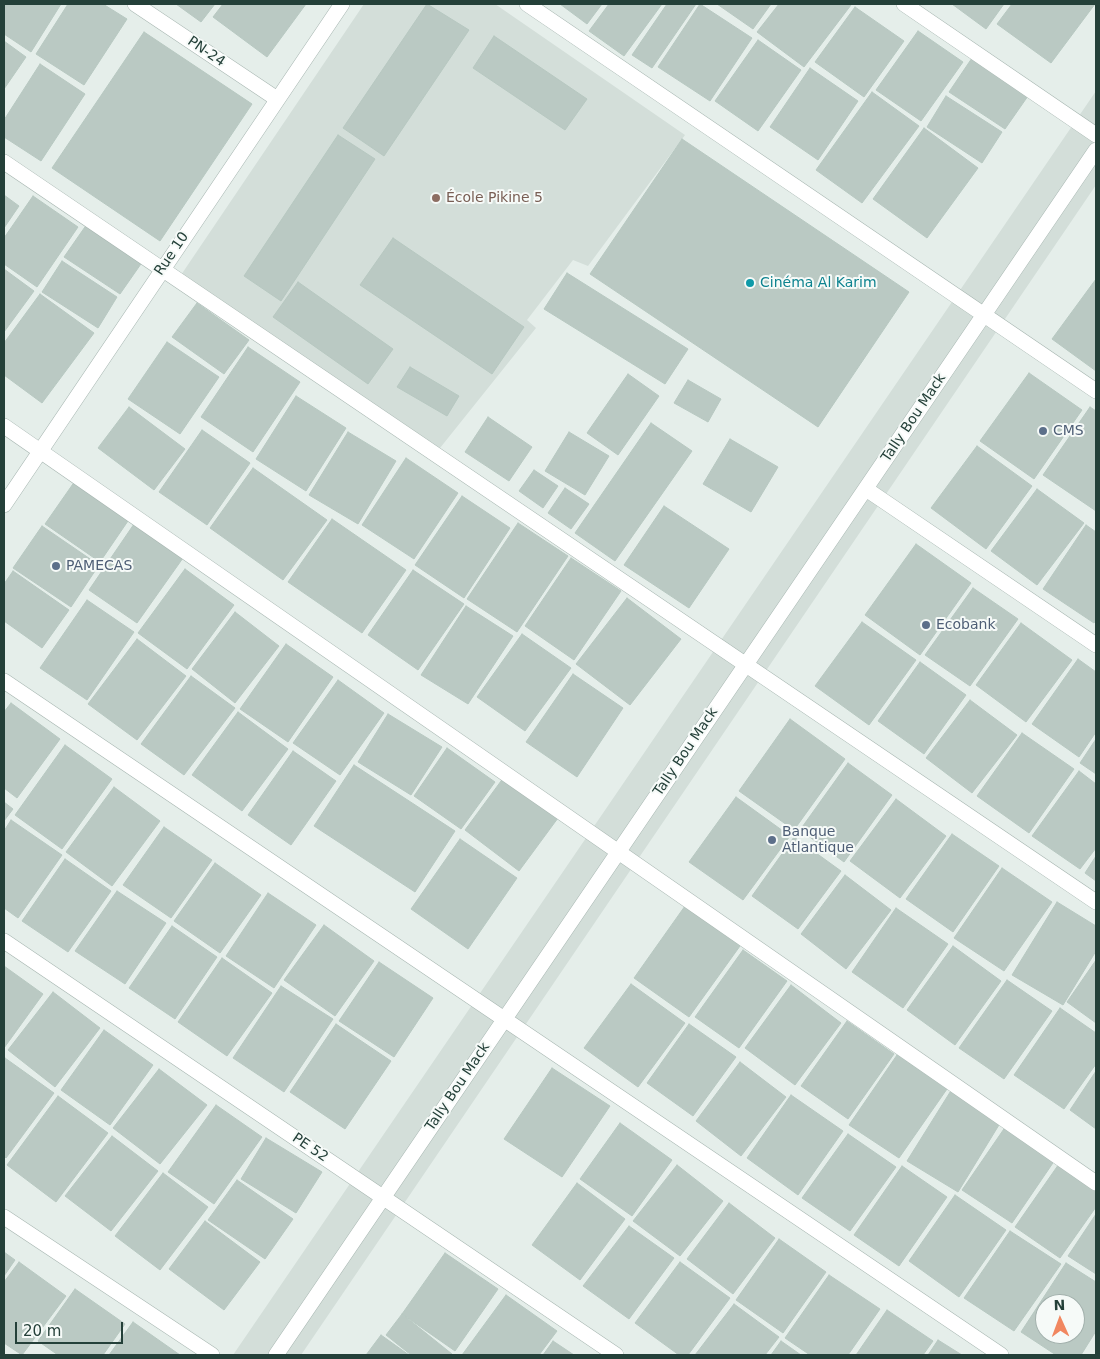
<!DOCTYPE html>
<html>
<head>
<meta charset="utf-8">
<style>
  body { margin:0 }
  #map { position:relative; width:1100px; height:1359px; overflow:hidden; background:#e5eeea; font-family:"DejaVu Sans",sans-serif }
  canvas { display:block }
  .frame { position:absolute; inset:0; border:5px solid #244039; pointer-events:none }
  .north { position:absolute; left:1035px; top:1294px; width:50px; height:50px; box-sizing:border-box; background:#f6faf8; border:1px solid #a2b0ac; border-radius:50%; rotate:358deg; font-size:14px; font-weight:700; line-height:20px; text-align:center; color:#244039 }
  .north::after { content:''; display:block; margin:auto; width:18px; height:22px; background:#f18760; clip-path:polygon(50% 0,100% 100%,50% 72%,0 100%) }
  .scale { position:absolute; left:15px; top:1322px; width:108px; height:22px; box-sizing:border-box; border:2px solid #244039; border-top:0; padding-left:6px; font-size:15px; line-height:18px; white-space:nowrap; color:#244039; -webkit-text-stroke:4px #f6faf8; paint-order:stroke }
</style>
</head>
<body>
<div id="map">
<canvas width="1100" height="1359"></canvas>
<div class="frame"></div>
<div class="north">N</div>
<div class="scale">20 m</div>
</div>
<script>
const c = document.querySelector('canvas').getContext('2d');
c.lineJoin = 'round';
function fillPath(path, color) {
  c.fillStyle = color;
  c.fill(path, 'evenodd');
}
function toPath(rows) {
  const path = new Path2D();
  for (const r of rows) {
    path.moveTo(r[0], r[1]);
    for (let i = 2; i < r.length; i += 2) path.lineTo(r[i], r[i + 1]);
  }
  return path;
}
function stroke(path, color, width, dash) {
  c.strokeStyle = color;
  c.lineWidth = width;
  c.lineCap = dash ? 'butt' : 'round';
  c.setLineDash(dash || []);
  c.stroke(path);
}
function label(font, color, halo, rows, align = 'center') {
  c.font = font + ' "DejaVu Sans",sans-serif';
  c.lineWidth = 4;
  c.setLineDash([]);
  c.textBaseline = 'middle';
  c.strokeStyle = halo;
  c.fillStyle = color;
  for (const [text, x, y, turn = 0] of rows) {
    c.save();
    c.translate(x, y);
    c.rotate((+turn || 0) * Math.PI / 180);
    c.textAlign = isNaN(turn) ? turn : align;
    if (halo) c.strokeText(text, 0, 0);
    c.fillText(text, 0, 0);
    c.restore();
  }
}
const built = toPath([
  [364,4,495,4,685,135,588,266,573,260,527,320,536,328,440,448,181,275],
  [1096,91,1096,185,301,1355,233,1355]
]);
const building = toPath([
  [4,4,61,4,31,52,4,34,4,4],
  [68,4,103,4,127,19,84,85,36,54,68,4],
  [176,4,215,4,201,22,176,4],
  [223,4,306,4,267,57,213,17,223,4],
  [427,4,469,30,384,156,343,128,427,4],
  [560,4,602,4,587,24,560,4],
  [609,4,662,4,624,56,589,31,609,4],
  [667,4,696,4,652,68,632,55,667,4],
  [700,4,752,38,710,101,658,67,700,4],
  [717,4,771,4,753,29,717,4],
  [779,4,850,4,851,5,804,67,757,32,779,4],
  [952,4,1004,4,986,29,952,4],
  [1012,4,1095,4,1051,63,997,24,1012,4],
  [855,7,904,41,864,97,815,62,855,7],
  [918,31,963,62,921,121,876,90,918,31],
  [144,32,252,104,160,241,52,168,144,32],
  [494,36,587,99,565,130,473,68,494,36],
  [758,40,801,70,758,131,715,101,758,40],
  [4,41,26,57,4,89,4,41],
  [972,58,1028,96,1005,129,949,92,972,58],
  [40,64,85,94,41,161,4,137,4,120,40,64],
  [810,68,858,101,818,160,770,127,810,68],
  [872,92,919,126,862,203,816,170,872,92],
  [946,96,1002,132,982,163,927,127,946,96],
  [924,128,978,168,927,238,873,199,924,128],
  [338,135,375,159,281,301,244,276,338,135],
  [682,139,909,292,818,427,590,274,682,139],
  [4,195,19,206,4,228,4,195],
  [33,196,78,227,37,287,4,264,4,238,33,196],
  [87,224,143,261,120,294,64,257,87,224],
  [393,238,524,327,492,374,360,285,393,238],
  [62,261,117,297,98,328,42,292,62,261],
  [4,269,34,291,4,332,4,269],
  [567,273,688,349,665,384,544,309,567,273],
  [1096,279,1096,371,1052,339,1096,279],
  [298,282,393,349,368,384,273,317,298,282],
  [40,294,94,333,42,403,4,375,4,343,40,294],
  [197,303,249,340,224,374,172,337,197,303],
  [167,342,219,377,180,434,128,399,167,342],
  [248,347,300,382,253,452,201,417,248,347],
  [410,367,459,396,447,416,397,387,410,367],
  [1029,373,1082,410,1034,479,980,441,1029,373],
  [628,374,659,396,618,455,587,433,628,374],
  [688,380,721,399,708,422,674,403,688,380],
  [296,396,346,428,306,491,256,459,296,396],
  [129,407,185,449,154,490,98,448,129,407],
  [1090,407,1096,411,1096,511,1043,475,1090,407],
  [488,417,532,447,509,481,465,452,488,417],
  [651,423,692,451,615,561,575,533,651,423],
  [202,430,250,463,207,525,159,492,202,430],
  [348,432,396,461,358,524,309,495,348,432],
  [569,432,609,456,585,495,545,471,569,432],
  [730,439,778,467,751,512,703,484,730,439],
  [977,446,1032,486,986,549,931,508,977,446],
  [406,458,458,493,414,559,362,525,406,458],
  [253,468,327,520,283,580,210,528,253,468],
  [534,470,558,486,543,508,519,491,534,470],
  [75,481,130,518,100,562,45,524,75,481],
  [565,488,589,504,571,529,548,513,565,488],
  [1037,489,1084,523,1037,585,991,551,1037,489],
  [462,496,510,528,464,598,415,565,462,496],
  [664,506,729,549,689,608,624,565,664,506],
  [332,519,406,570,362,633,288,582,332,519],
  [518,523,568,556,517,632,467,599,518,523],
  [134,524,183,558,137,623,89,590,134,524],
  [1086,525,1096,532,1096,620,1094,623,1043,589,1086,525],
  [42,526,99,565,71,607,13,568,42,526],
  [916,544,971,583,920,655,865,615,916,544],
  [571,558,621,591,574,660,525,626,571,558],
  [185,569,234,605,187,669,138,633,185,569],
  [413,570,464,604,418,670,368,635,413,570],
  [13,571,69,610,42,648,4,621,4,584,13,571],
  [973,588,1018,619,970,686,925,655,973,588],
  [627,598,681,639,630,705,576,664,627,598],
  [87,600,134,632,87,700,40,668,87,600],
  [466,606,513,636,468,704,421,675,466,606],
  [235,612,279,646,235,703,192,669,235,612],
  [862,622,916,660,869,725,815,686,862,622],
  [1021,623,1072,660,1026,722,976,685,1021,623],
  [522,634,571,668,525,731,477,697,522,634],
  [137,639,186,676,137,740,88,704,137,639],
  [286,644,333,677,288,742,240,709,286,644],
  [1078,659,1096,672,1096,732,1079,757,1032,724,1078,659],
  [920,662,966,695,924,754,878,721,920,662],
  [573,674,623,708,577,777,526,742,573,674],
  [191,676,235,708,184,775,141,744,191,676],
  [338,680,384,713,340,775,293,743,338,680],
  [970,700,1017,735,972,793,926,758,970,700],
  [11,703,60,739,17,798,4,788,4,712,11,703],
  [238,712,288,749,242,811,192,775,238,712],
  [388,714,442,747,411,795,358,762,388,714],
  [790,719,845,759,794,830,739,791,790,719],
  [1022,733,1074,769,1029,833,977,796,1022,733],
  [1096,739,1096,774,1080,763,1096,739],
  [65,745,112,779,62,849,15,815,65,745],
  [447,748,495,782,461,829,414,796,447,748],
  [293,751,336,781,291,845,248,815,293,751],
  [848,763,892,795,844,862,800,830,848,763],
  [354,765,455,831,415,892,314,826,354,765],
  [1079,771,1096,784,1096,848,1080,869,1032,836,1079,771],
  [504,777,558,818,519,871,465,830,504,777],
  [114,787,160,821,112,886,66,852,114,787],
  [736,797,790,836,743,900,689,862,736,797],
  [896,799,946,836,900,898,850,861,896,799],
  [4,802,13,809,4,821,4,802],
  [11,820,62,855,18,918,4,908,4,831,11,820],
  [164,827,212,860,171,918,123,885,164,827],
  [952,834,999,866,953,932,906,899,952,834],
  [794,837,841,871,798,929,752,896,794,837],
  [460,839,517,878,468,949,411,909,460,839],
  [1096,856,1096,881,1085,873,1096,856],
  [65,859,111,891,68,952,22,921,65,859],
  [215,863,261,895,220,953,174,921,215,863],
  [1002,868,1052,902,1004,971,954,938,1002,868],
  [845,875,891,910,846,969,801,934,845,875],
  [117,891,166,923,125,984,75,951,117,891],
  [268,893,316,925,274,988,226,956,268,893],
  [1057,902,1096,926,1096,951,1063,1005,1012,975,1057,902],
  [685,906,740,946,689,1017,634,978,685,906],
  [896,908,948,944,903,1008,852,972,896,908],
  [324,925,374,961,335,1016,284,980,324,925],
  [172,926,217,957,175,1019,129,988,172,926],
  [953,946,1001,981,955,1045,907,1010,953,946],
  [743,950,787,981,739,1048,695,1017,743,950],
  [222,958,272,993,227,1056,178,1022,222,958],
  [1096,960,1096,1023,1067,1002,1096,960],
  [379,962,433,998,394,1057,339,1021,379,962],
  [4,966,43,994,4,1048,4,966],
  [1007,980,1052,1011,1004,1079,959,1048,1007,980],
  [631,984,685,1023,638,1087,584,1048,631,984],
  [791,985,841,1023,795,1085,745,1048,791,985],
  [281,986,333,1019,284,1092,233,1058,281,986],
  [53,992,100,1028,55,1087,8,1050,53,992],
  [1060,1008,1096,1033,1096,1064,1064,1109,1014,1075,1060,1008],
  [847,1021,894,1054,848,1119,801,1086,847,1021],
  [336,1024,391,1061,345,1129,290,1092,336,1024],
  [689,1024,736,1057,693,1116,647,1083,689,1024],
  [104,1030,153,1065,110,1125,61,1090,104,1030],
  [897,1055,947,1089,899,1158,849,1125,897,1055],
  [5,1058,54,1093,6,1158,4,1156,5,1058],
  [740,1062,786,1097,741,1156,696,1121,740,1062],
  [552,1068,610,1106,562,1177,504,1139,552,1068],
  [159,1069,207,1105,160,1164,113,1128,159,1069],
  [1096,1071,1096,1129,1070,1110,1096,1071],
  [952,1089,1002,1120,958,1192,907,1161,952,1089],
  [791,1095,843,1131,798,1195,747,1158,791,1095],
  [58,1096,108,1133,56,1202,7,1165,58,1096],
  [216,1105,262,1137,214,1204,168,1172,216,1105],
  [620,1123,672,1160,632,1216,580,1179,620,1123],
  [1008,1123,1057,1157,1012,1223,962,1190,1008,1123],
  [848,1134,896,1167,850,1231,802,1198,848,1134],
  [112,1136,158,1171,111,1231,65,1196,112,1136],
  [266,1138,322,1172,296,1213,241,1179,266,1138],
  [1061,1161,1096,1185,1096,1207,1060,1258,1015,1227,1061,1161],
  [677,1165,723,1201,680,1256,633,1221,677,1165],
  [902,1166,947,1197,899,1266,854,1235,902,1166],
  [163,1173,208,1207,160,1270,115,1236,163,1173],
  [237,1180,293,1219,265,1259,208,1220,237,1180],
  [577,1183,625,1219,580,1280,532,1245,577,1183],
  [955,1195,1006,1230,959,1297,909,1261,955,1195],
  [729,1203,775,1238,733,1294,687,1259,729,1203],
  [1096,1214,1096,1274,1068,1256,1096,1214],
  [205,1221,260,1262,224,1310,169,1269,205,1221],
  [629,1226,674,1258,629,1319,583,1286,629,1226],
  [1010,1231,1061,1264,1014,1331,964,1298,1010,1231],
  [779,1239,826,1272,783,1333,736,1300,779,1239],
  [4,1252,15,1260,4,1276,4,1252],
  [445,1253,498,1289,455,1351,402,1314,445,1253],
  [19,1262,66,1296,22,1355,4,1343,4,1282,19,1262],
  [680,1262,730,1298,688,1355,679,1355,635,1323,680,1262],
  [1066,1263,1096,1282,1096,1331,1081,1355,1056,1355,1021,1332,1066,1263],
  [1045,1304,1075,1304,1075,1334,1045,1334,1045,1304],
  [829,1275,880,1309,848,1355,810,1355,785,1338,829,1275],
  [75,1289,125,1324,103,1355,58,1355,38,1341,75,1289],
  [506,1295,557,1331,539,1355,462,1355,506,1295],
  [734,1304,779,1337,765,1355,695,1355,734,1304],
  [887,1310,933,1341,923,1355,856,1355,887,1310],
  [402,1314,452,1354,451,1355,411,1355,386,1335,402,1314],
  [133,1322,180,1355,109,1355,133,1322],
  [381,1335,409,1355,366,1355,381,1335],
  [938,1340,962,1355,928,1355,938,1340],
  [553,1341,574,1355,543,1355,553,1341],
  [781,1341,801,1355,771,1355,781,1341]
]);
const minor = toPath([
  [135,4,277,99],
  [527,4,1096,391],
  [904,4,1096,135],
  [4,162,1096,902],
  [4,426,1096,1183],
  [866,489,1096,645],
  [4,505,342,4],
  [4,681,1001,1355],
  [4,941,616,1355],
  [4,1217,212,1355],
  [276,1355,1096,150]
]);
const markers = [
  [436,198,5,"#8d6e63"],
  [750,283,5,"#0f9aa8"],
  [1043,431,5,"#5c6f8a"],
  [56,566,5,"#5c6f8a"],
  [926,625,5,"#5c6f8a"],
  [772,840,5,"#5c6f8a"]
];
const streetNames = [
  ["PN-24",206,52,34],
  ["Rue 10",172,254,-56],
  ["Tally Bou Mack",914,418,-56],
  ["Tally Bou Mack",686,752,-56],
  ["Tally Bou Mack",458,1087,-56],
  ["PE 52",310,1148,34]
];
const educationNames = [
  ["École Pikine 5",446,198]
];
const cultureNames = [
  ["Cinéma Al Karim",760,283]
];
const serviceNames = [
  ["CMS",1053,431],
  ["PAMECAS",66,566],
  ["Ecobank",936,625],
  ["Banque",782,832],
  ["Atlantique",782,848]
];
fillPath(built, '#d3ded9');
fillPath(building, '#bac9c3');
stroke(building, '#b7c8c1', 1);
stroke(minor, '#a7b6b1', 16);
stroke(minor, '#fff', 15);
for (const [x, y, r, color] of markers) {
  const dot = new Path2D();
  dot.arc(x, y, r, 0, 2 * Math.PI);
  c.fillStyle = color;
  c.fill(dot);
  stroke(dot, '#f6faf8', 2);
}
label('14px', '#244039', '#f6faf8', streetNames);
label('14px', '#785e54', '#f6faf8', educationNames, 'left');
label('14px', '#0d838f', '#f6faf8', cultureNames, 'left');
label('14px', '#4e5e75', '#f6faf8', serviceNames, 'left');
</script>
</body>
</html>
